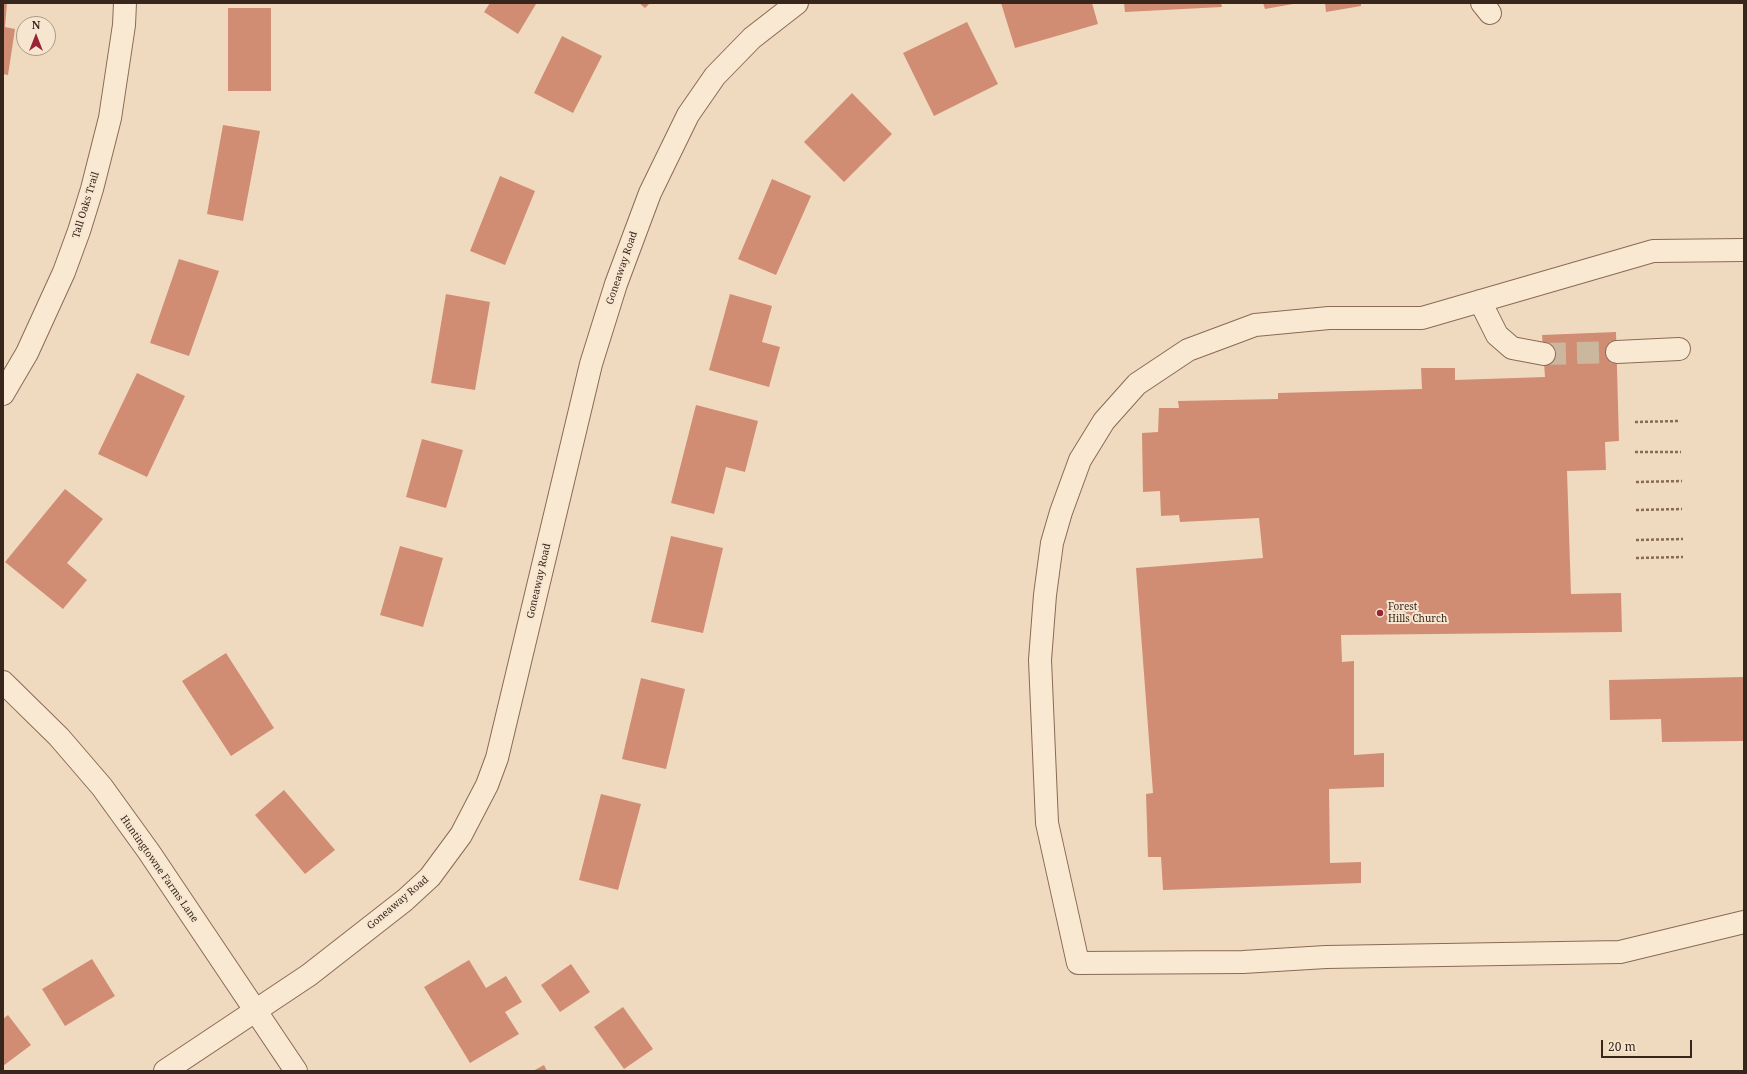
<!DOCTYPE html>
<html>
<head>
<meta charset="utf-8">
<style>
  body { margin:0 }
  #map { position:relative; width:1747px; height:1074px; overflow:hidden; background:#f0dabf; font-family:"Noto Serif",serif }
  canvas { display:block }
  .frame { position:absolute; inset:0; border:4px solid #38251c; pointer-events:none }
  .north { position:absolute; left:16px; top:16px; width:40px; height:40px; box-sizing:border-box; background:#f7e6cf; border:1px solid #ab9987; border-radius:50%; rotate:0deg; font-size:11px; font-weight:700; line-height:16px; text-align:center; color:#38251c }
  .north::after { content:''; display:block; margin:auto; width:14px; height:18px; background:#9b2335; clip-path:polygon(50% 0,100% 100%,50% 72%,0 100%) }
  .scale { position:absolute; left:1601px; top:1040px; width:91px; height:18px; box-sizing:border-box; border:2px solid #38251c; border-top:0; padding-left:5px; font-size:12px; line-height:14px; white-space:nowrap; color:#38251c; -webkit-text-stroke:3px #f7e6cf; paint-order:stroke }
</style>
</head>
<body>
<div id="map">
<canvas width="1747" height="1074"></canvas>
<div class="frame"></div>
<div class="north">N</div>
<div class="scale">20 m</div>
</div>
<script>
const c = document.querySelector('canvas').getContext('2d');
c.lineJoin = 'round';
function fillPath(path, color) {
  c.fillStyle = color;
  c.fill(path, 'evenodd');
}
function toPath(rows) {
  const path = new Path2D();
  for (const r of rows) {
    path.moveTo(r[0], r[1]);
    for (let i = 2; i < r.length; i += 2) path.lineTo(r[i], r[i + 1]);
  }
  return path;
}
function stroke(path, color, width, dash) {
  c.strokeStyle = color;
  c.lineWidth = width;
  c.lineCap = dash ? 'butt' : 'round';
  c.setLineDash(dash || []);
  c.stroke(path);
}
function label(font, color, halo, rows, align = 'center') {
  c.font = font + ' "Noto Serif",serif';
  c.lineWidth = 4;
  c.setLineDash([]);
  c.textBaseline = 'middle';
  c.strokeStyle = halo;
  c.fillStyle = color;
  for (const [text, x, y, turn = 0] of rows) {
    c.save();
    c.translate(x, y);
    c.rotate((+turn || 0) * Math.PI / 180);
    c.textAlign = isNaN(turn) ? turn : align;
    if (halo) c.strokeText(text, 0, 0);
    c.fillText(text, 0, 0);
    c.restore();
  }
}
const building = toPath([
  [3,3,7,3,5,27,15,29,8,75,3,74],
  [490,3,534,3,536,4,518,34,484,12],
  [639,3,650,3,645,8],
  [1001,3,1092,3,1098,24,1015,48],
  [1124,3,1221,3,1222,7,1125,12],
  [1263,3,1293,3,1293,4,1265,9],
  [1325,3,1361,3,1361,6,1326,12],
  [228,8,271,8,271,91,228,91],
  [967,22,998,84,934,116,903,53],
  [562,36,602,56,573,113,534,93],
  [852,93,892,134,844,182,804,142],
  [223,125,260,131,243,221,207,214],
  [500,176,535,191,505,265,470,251],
  [772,179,811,196,776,275,738,259],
  [179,259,219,271,189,356,150,343],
  [446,294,490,302,475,390,431,383],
  [730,294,772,306,762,342,780,347,769,387,709,370],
  [1616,332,1619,441,1605,442,1606,470,1567,471,1571,594,1621,593,1622,632,1341,635,1342,662,1354,661,1354,755,1384,753,1384,787,1329,789,1330,863,1361,862,1361,883,1163,890,1161,857,1148,857,1146,794,1153,793,1136,568,1263,558,1259,518,1180,522,1179,515,1161,516,1160,491,1143,492,1142,433,1158,432,1159,408,1179,408,1178,401,1278,399,1278,393,1422,389,1421,368,1455,368,1455,380,1545,377,1542,335],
  [137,373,185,396,147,477,98,454],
  [696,405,758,421,745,472,726,467,714,514,671,503],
  [422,439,463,450,446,508,406,497],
  [65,489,103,519,67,563,87,580,63,609,5,562],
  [671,536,723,548,703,633,651,622],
  [400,546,443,558,423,627,380,615],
  [226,653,274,728,231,756,182,681],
  [1744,677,1744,741,1662,742,1661,719,1610,720,1609,680],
  [641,678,685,689,666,769,622,759],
  [284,790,335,850,305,874,255,815],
  [601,794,641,804,618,890,579,880],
  [92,959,115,996,65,1026,42,989],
  [469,960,486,988,506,976,522,1002,505,1012,519,1034,470,1063,424,987],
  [571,964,590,992,560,1012,541,985],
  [623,1007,653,1049,624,1069,594,1027],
  [8,1015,31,1045,3,1066,3,1019],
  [544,1065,547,1071,533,1071]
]);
const minorTunnel = toPath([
  [1544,354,1617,352]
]);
const path = toPath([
  [1635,422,1680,421],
  [1635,452,1681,452],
  [1636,482,1682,481],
  [1636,510,1682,509],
  [1636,540,1683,539],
  [1636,558,1683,557]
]);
const minor = toPath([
  [1482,3,1490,13],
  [1744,250,1653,251,1422,318,1329,318,1255,325,1188,350,1137,384,1104,421,1080,460,1061,512,1052,543,1045,595,1040,660,1047,823,1078,963,1243,962,1326,957,1620,952,1744,922],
  [1480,301,1497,335,1512,348,1544,354],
  [1617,352,1679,349],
  [3,394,27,353,64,272,79,231,92,189,110,118,124,25,125,3],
  [3,682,59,737,102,787,149,852,296,1071],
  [165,1071,309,975,405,900,430,877,461,835,487,785,497,758,591,364,616,284,650,193,688,115,715,76,752,38,797,3]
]);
const markers = [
  [1380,613,4,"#9b2335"]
];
const streetNames = [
  ["Tall Oaks Trail",86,205,-73],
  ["Goneaway Road",622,268,-71],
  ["Goneaway Road",539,581,-77],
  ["Huntingtowne Farms Lane",159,869,55],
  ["Goneaway Road",398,903,-40]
];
const poiNames = [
  ["Forest",1388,607],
  ["Hills Church",1388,619]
];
fillPath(building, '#d08d73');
stroke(minorTunnel, '#cbb69e', 22, [22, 11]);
stroke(minor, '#896a56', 24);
stroke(path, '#896a56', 2.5, [3, 2]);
stroke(minor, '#fae9d2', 22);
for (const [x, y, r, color] of markers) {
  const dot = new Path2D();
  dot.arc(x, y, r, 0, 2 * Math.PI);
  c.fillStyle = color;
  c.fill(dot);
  stroke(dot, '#f7e6cf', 1.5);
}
label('10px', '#38251c', '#f7e6cf', streetNames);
label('10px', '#38251c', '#f7e6cf', poiNames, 'left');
</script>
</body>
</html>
